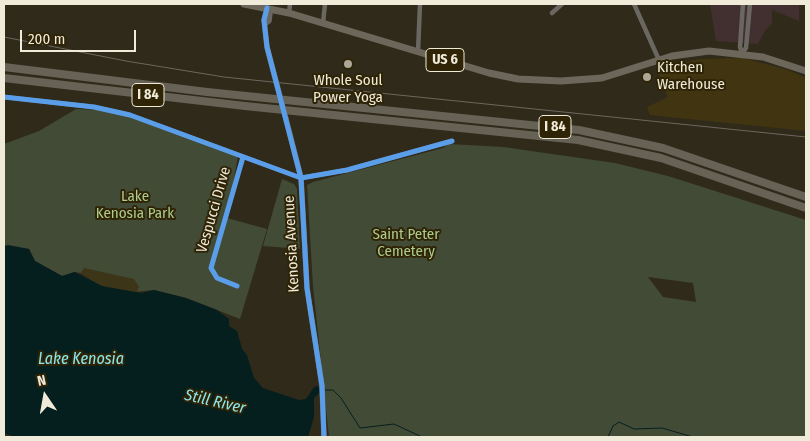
<!DOCTYPE html>
<html>
<head>
<meta charset="utf-8">
<style>
  body { margin:0 }
  #map { position:relative; width:810px; height:441px; overflow:hidden; background:#302a1a; font-family:"Fira Sans Condensed",sans-serif }
  canvas { display:block }
  .frame { position:absolute; inset:0; border:5px solid #f0ead9; pointer-events:none }
  .north { position:absolute; left:20px; top:371px; width:50px; height:50px; -webkit-text-stroke:4px #2f2406; paint-order:stroke; rotate:348deg; font-size:14px; font-weight:700; line-height:20px; text-align:center; color:#f0ead9 }
  .north::after { content:''; display:block; margin:auto; width:18px; height:22px; background:#f0ead9; clip-path:polygon(50% 0,100% 100%,50% 72%,0 100%) }
  .scale { position:absolute; left:20px; top:30px; width:116px; height:22px; box-sizing:border-box; border:2px solid #f0ead9; border-top:0; padding-left:6px; font-size:15px; line-height:18px; white-space:nowrap; color:#f0ead9; -webkit-text-stroke:4px #2f2406; paint-order:stroke }
</style>
</head>
<body>
<div id="map">
<canvas width="810" height="441"></canvas>
<div class="frame"></div>
<div class="north">N</div>
<div class="scale">200 m</div>
</div>
<script>
const c = document.querySelector('canvas').getContext('2d');
c.lineJoin = 'round';
function fillPath(path, color) {
  c.fillStyle = color;
  c.fill(path, 'evenodd');
}
function toPath(rows) {
  const path = new Path2D();
  for (const r of rows) {
    path.moveTo(r[0], r[1]);
    for (let i = 2; i < r.length; i += 2) path.lineTo(r[i], r[i + 1]);
  }
  return path;
}
function stroke(path, color, width, dash) {
  c.strokeStyle = color;
  c.lineWidth = width;
  c.lineCap = dash ? 'butt' : 'round';
  c.setLineDash(dash || []);
  c.stroke(path);
}
function label(font, color, halo, rows, align = 'center') {
  c.font = font + ' "Fira Sans Condensed",sans-serif';
  c.lineWidth = 4;
  c.setLineDash([]);
  c.textBaseline = 'middle';
  c.strokeStyle = halo;
  c.fillStyle = color;
  for (const [text, x, y, turn = 0] of rows) {
    c.save();
    c.translate(x, y);
    c.rotate((+turn || 0) * Math.PI / 180);
    c.textAlign = isNaN(turn) ? turn : align;
    if (halo) c.strokeText(text, 0, 0);
    c.fillText(text, 0, 0);
    c.restore();
  }
}
const built = toPath([
  [743,58,788,70,806,78,806,131,650,115,647,107,668,97,656,68,700,59]
]);
const education = toPath([
  [710,4,799,4,799,21,772,10,772,23,764,32,758,44,716,41]
]);
const green = toPath([
  [76,109,102,110,135,115,238,156,227,218,267,229,240,319,186,298,154,290,134,292,101,286,81,273,74,272,62,276,35,261,29,249,4,246,4,144,39,131],
  [449,144,503,147,615,163,668,176,806,220,806,437,329,437,313,286,307,185,313,182,443,148],
  [648,277,693,283,696,302,663,297],
  [282,179,294,184,297,189,300,249,263,246]
]);
const sand = toPath([
  [84,268,134,279,139,287,136,293,101,286,81,273]
]);
const water = toPath([
  [8,245,29,249,35,261,62,276,75,272,102,286,141,293,154,290,186,298,217,310,229,319,229,326,237,331,242,349,247,355,254,378,263,388,299,400,306,399,314,387,318,386,320,392,314,398,314,417,308,437,15,437,4,433,4,246]
]);
const stream = toPath([
  [324,390,333,390,341,398,360,428,394,424,422,437],
  [456,437,459,437],
  [596,437,601,437],
  [608,437,613,426,619,422,634,429,662,428,693,437]
]);
const minor = toPath([
  [634,4,659,60],
  [289,13,290,4],
  [552,13,562,4],
  [323,23,325,4],
  [418,52,420,4],
  [742,53,746,48,750,4],
  [742,53,740,47,743,4],
  [4,97,94,107,130,115,301,178,347,170,452,141],
  [237,286,217,278,211,268,243,157]
]);
const tertiary = toPath([
  [267,8,264,20,267,47,273,70],
  [266,23,269,21,270,13,267,8],
  [286,119,301,178,307,288,322,386,324,437]
]);
const primary = toPath([
  [244,4,289,13,489,73,518,79,561,81,602,78,672,56,709,51,763,57,806,71]
]);
const motorway = toPath([
  [4,67,207,92,579,130,663,148,806,197],
  [4,78,245,106,578,140,661,158,806,208]
]);
const rail = toPath([
  [4,37,126,61,224,77,806,137]
]);
const tertiaryBridge = toPath([
  [273,70,286,119]
]);
const cycleway = toPath([
  [267,8,264,20,267,47,301,178,307,288,322,386,324,437],
  [4,97,94,107,130,115,301,178,347,170,452,141],
  [237,286,217,278,211,268,243,157]
]);
const markers = [
  [348,64,5,"#ada796"],
  [647,77,5,"#ada796"]
];
const shields = [
  [445,60,38],
  [148,95,32],
  [555,127,32]
];
const shieldNames = [
  ["US 6",445,60],
  ["I 84",148,95],
  ["I 84",555,127]
];
const poiNames = [
  ["Kitchen",657,68],
  ["Warehouse",657,85],
  ["Whole Soul",348,81,"center"],
  ["Power Yoga",348,98,"center"]
];
const parkNames = [
  ["Lake",135,197],
  ["Kenosia Park",135,214],
  ["Saint Peter",406,235],
  ["Cemetery",406,252]
];
const streetNames = [
  ["Vespucci Drive",214,210,-74],
  ["Kenosia Avenue",292,244,-93]
];
const waterNames = [
  ["Lake Kenosia",81,360],
  ["Still River",215,402,13]
];
fillPath(built, '#413511');
fillPath(education, '#423031');
fillPath(green, '#424b35');
fillPath(sand, '#3d3517');
fillPath(water, '#051f1f');
stroke(stream, '#051f1f', 1);
stroke(minor, '#6a6760', 4.5);
stroke(tertiary, '#6a6760', 5.5);
stroke(primary, '#6c665b', 7);
stroke(motorway, '#676256', 8);
stroke(rail, '#6c685e', 1);
stroke(tertiaryBridge, '#6a6760', 5.5);
stroke(cycleway, '#5a9eea', 5);
for (const [x, y, r, color] of markers) {
  const dot = new Path2D();
  dot.arc(x, y, r, 0, 2 * Math.PI);
  c.fillStyle = color;
  c.fill(dot);
  stroke(dot, '#2f2406', 2);
}
for (const [x, y, w] of shields) {
  const box = new Path2D();
  box.roundRect(x - w / 2, y - 11.5, w, 23, 4);
  c.fillStyle = '#2f2406';
  c.fill(box);
  stroke(box, '#f0ead9', 1);
}
label('bold 14px', '#f0ead9', null, shieldNames);
label('15px', '#f0ead9', '#2f2406', poiNames, 'left');
label('15px', '#accb8d', '#2f2406', parkNames);
label('15px', '#f0ead9', '#2f2406', streetNames);
label('italic 16px', '#8ae8ed', '#2f2406', waterNames);
</script>
</body>
</html>
